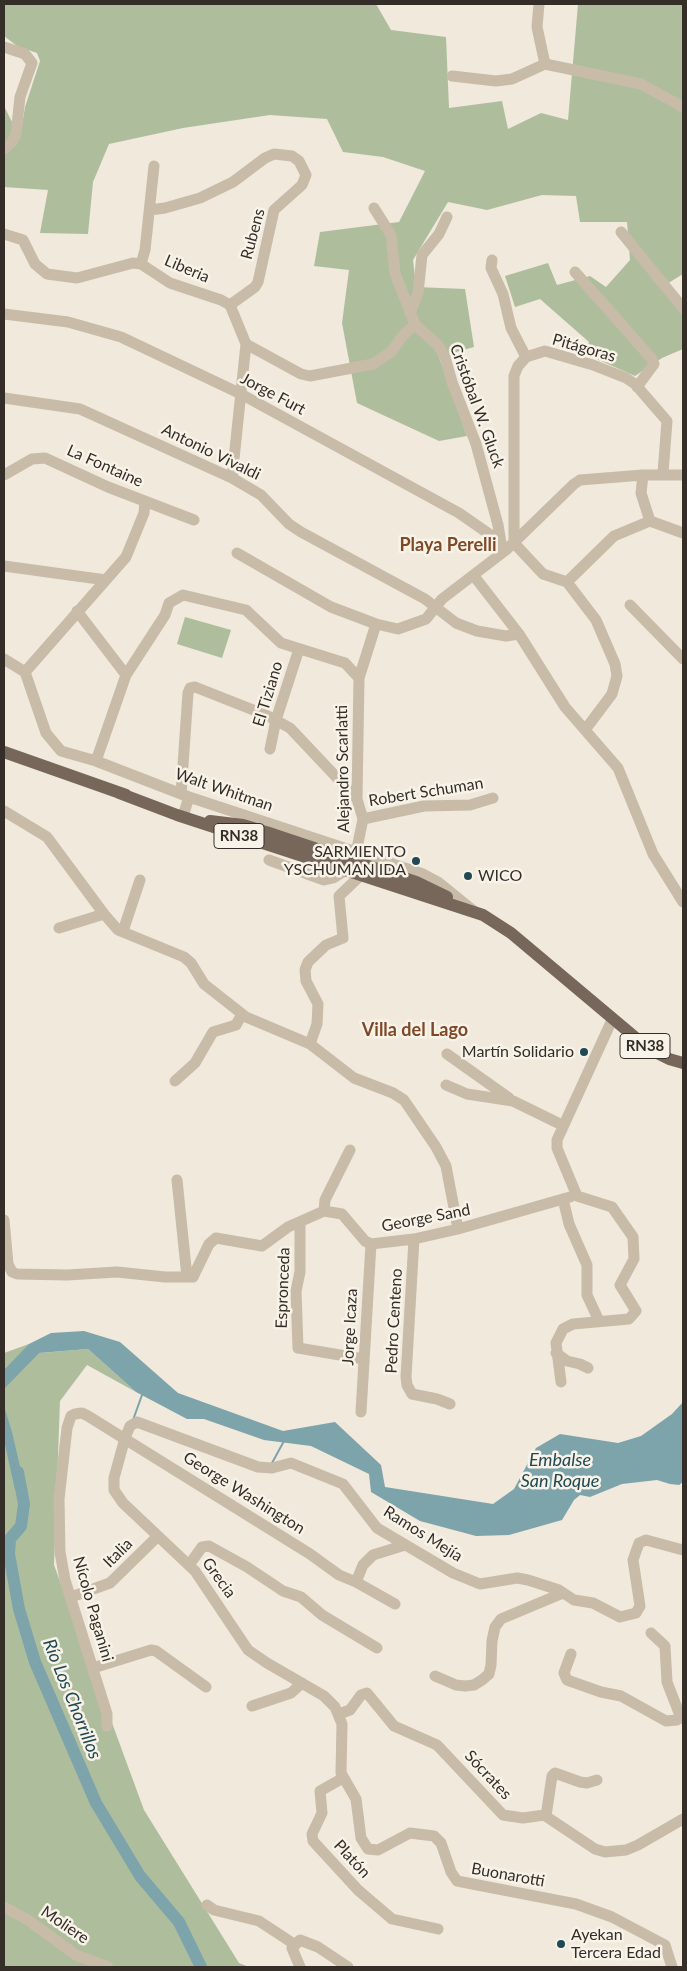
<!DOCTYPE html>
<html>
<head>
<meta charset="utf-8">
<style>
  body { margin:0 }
  #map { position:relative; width:687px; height:1971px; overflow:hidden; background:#f0e9dc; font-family:Lato,sans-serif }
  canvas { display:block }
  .frame { position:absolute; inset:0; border:5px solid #352e28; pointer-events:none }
</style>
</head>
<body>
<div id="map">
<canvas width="687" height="1971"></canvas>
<div class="frame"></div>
</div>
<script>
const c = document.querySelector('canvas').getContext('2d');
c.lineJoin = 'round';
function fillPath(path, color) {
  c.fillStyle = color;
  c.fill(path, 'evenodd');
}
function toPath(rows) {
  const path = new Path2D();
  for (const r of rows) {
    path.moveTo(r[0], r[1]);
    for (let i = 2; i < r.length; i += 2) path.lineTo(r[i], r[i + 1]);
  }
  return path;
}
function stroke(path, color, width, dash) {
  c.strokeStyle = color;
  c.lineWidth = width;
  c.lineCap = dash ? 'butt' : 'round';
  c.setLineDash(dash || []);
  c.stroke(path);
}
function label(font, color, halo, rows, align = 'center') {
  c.font = font + ' Lato,sans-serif';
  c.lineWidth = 5;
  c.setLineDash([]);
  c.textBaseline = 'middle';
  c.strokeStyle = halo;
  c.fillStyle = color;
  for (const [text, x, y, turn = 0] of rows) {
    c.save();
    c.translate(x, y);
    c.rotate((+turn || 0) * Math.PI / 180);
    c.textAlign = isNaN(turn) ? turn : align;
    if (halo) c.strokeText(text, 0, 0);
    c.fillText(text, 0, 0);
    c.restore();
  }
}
const green = toPath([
  [4,4,376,4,391,30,446,37,449,108,502,101,508,129,541,113,568,120,578,4,683,4,683,274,662,287,683,311,683,349,662,358,635,376,585,354,589,342,540,299,515,307,505,276,548,263,557,285,590,276,606,287,630,260,627,222,580,222,576,196,542,195,487,210,448,202,413,260,416,287,465,289,474,347,439,357,467,436,439,441,357,403,342,323,349,270,314,266,320,232,399,222,425,171,383,157,343,152,327,119,270,115,183,128,109,144,93,182,88,234,40,233,48,190,4,187,4,106,20,138,25,107,40,61,37,53,17,46,4,36],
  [185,617,231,630,222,658,177,644],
  [29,1344,40,1353,88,1349,136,1392,87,1365,60,1401,54,1565,144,1810,239,1963,249,1967,4,1967,4,1353]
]);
const water = toPath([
  [84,1331,120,1342,178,1393,283,1431,335,1422,381,1465,385,1487,493,1504,514,1489,536,1448,560,1434,618,1443,641,1436,672,1414,683,1402,683,1482,679,1485,670,1484,657,1480,622,1484,590,1497,580,1495,574,1500,562,1520,509,1535,476,1536,420,1521,371,1492,369,1474,311,1446,264,1440,204,1419,187,1419,136,1392,88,1349,39,1353,4,1389,4,1370,29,1344,51,1333],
  [4,1406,12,1432,25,1488,15,1490,4,1440]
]);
const stream = toPath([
  [133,1420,142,1395],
  [272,1463,284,1441]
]);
const river = toPath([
  [18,1472,24,1504,21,1526,10,1539,9,1554,19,1609,35,1662,96,1803,140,1876,179,1922,201,1967]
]);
const minor = toPath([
  [539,4,537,27,545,64],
  [4,47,25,54,32,63,20,97,16,134,13,141,4,149],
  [545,64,641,84,683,107],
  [452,76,496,81,512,79,545,64],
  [374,208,391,235,395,273,415,325,438,345,445,357,452,382,476,444,498,525,501,543],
  [150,210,165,208,200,198,233,182,265,158,274,154,292,156,299,161,306,175,302,185,274,210,258,282,255,287,230,305,246,344,232,478],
  [621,232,683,308],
  [4,234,23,240,35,264,47,274,77,278,133,263,141,264,170,283,221,300,230,305],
  [492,260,491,268,503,294,511,328,526,357],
  [141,264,145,250,154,166],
  [575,272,652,359,654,364,637,387],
  [410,313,418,293,422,255,439,234,447,217],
  [4,314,68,322,121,337,239,393,459,513,492,536,506,550],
  [246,344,301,374,310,376,373,364,391,352,405,333,415,325],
  [4,398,80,409,232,478,261,495,289,524,301,532,425,599,456,623,477,631,506,636,519,634],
  [4,475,32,459,45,458,108,487,194,520],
  [643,475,641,493,650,521,683,533],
  [237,553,331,607,376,624,398,629,426,619,442,599,506,550,574,484,580,480,643,475,683,475],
  [4,566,106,580],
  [474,576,519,634,565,707,618,768,653,854,683,902],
  [567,582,614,536,650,521],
  [630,605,683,659],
  [77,611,126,675],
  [4,659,25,672,46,733,61,751,96,761,189,797,423,874,438,882,475,912],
  [25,672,126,557,144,513,145,501],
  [585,730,612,694,617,676,615,664,596,620,567,582,543,574,514,543,514,376,518,366,526,357,545,351,593,365,626,378,635,384,667,421,663,473],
  [270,749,276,720,299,649],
  [96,761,126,675,165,615,169,603,183,595,246,610,281,643,345,663,359,678],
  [181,794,188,693,190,688,195,687,266,715,290,728,357,799],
  [4,811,47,837,104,914,118,930,184,957,191,963,204,984,246,1017,310,1044,354,1078,393,1093,404,1100,436,1147,446,1166,458,1229],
  [184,813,189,797],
  [363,819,424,806,470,805,493,798],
  [355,858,363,819,357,799,359,678,376,624],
  [269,860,324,880,333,878,346,870],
  [59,928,104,914],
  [123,931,140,880],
  [310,1044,317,1024,318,1004,306,981,305,970,308,962,326,945,343,938,339,896,361,875],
  [447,1054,509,1098],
  [175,1081,195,1063,213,1032,236,1025,242,1014],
  [446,1085,467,1094,513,1101,562,1125],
  [177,1180,187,1277],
  [577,1196,557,1148,557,1140,612,1020],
  [570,1197,563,1199,569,1224,587,1265,587,1295,599,1321],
  [324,1211,325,1200,350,1150],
  [4,1220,8,1264,12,1272,17,1274,67,1275,117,1272,165,1277,193,1277,209,1244,216,1238,262,1246,288,1227,324,1211,342,1214,365,1241,371,1244,414,1239,458,1229,563,1199],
  [300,1223,300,1272,296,1291,298,1348,364,1359],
  [414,1239,406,1377,407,1385,412,1394,437,1399,450,1404],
  [556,1353,567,1361,580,1364,588,1368],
  [561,1382,556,1343,563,1329,573,1324,629,1319,636,1311,620,1285,634,1259,633,1237,612,1207,577,1196],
  [361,1412,371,1244],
  [189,1565,202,1547,209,1546,247,1567,283,1591,301,1597,322,1615,377,1648],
  [356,1582,363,1565,373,1555,405,1545],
  [71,1597,110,1583,158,1536],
  [651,1633,665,1646,667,1682,681,1718],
  [571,1654,564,1673,567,1680,601,1692,621,1696,666,1721,677,1720,683,1715],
  [93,1668,151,1650,156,1651,206,1687],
  [435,1676,456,1685,465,1686,474,1685,482,1680,489,1674,491,1665,492,1641,495,1627,501,1619,563,1593],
  [252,1706,291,1693,302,1683],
  [339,1714,350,1710,361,1695,367,1693,394,1726,437,1745,503,1815,523,1818,544,1815,595,1849,605,1852,626,1850,638,1845,683,1819],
  [107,1726,107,1714,65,1580,60,1552,59,1499,67,1428,71,1416,75,1414,82,1413,88,1416,310,1554,339,1575,356,1582,395,1604],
  [343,1778,320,1791,322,1813,312,1834,313,1841,358,1890,392,1919,438,1929],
  [546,1816,552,1776,555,1773,580,1782,587,1783,597,1780],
  [207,1905,214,1910,259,1921,294,1944],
  [4,1907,28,1920,76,1955,108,1967],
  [300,1967,292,1948,300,1940,318,1947,348,1967],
  [672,1967,665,1945,612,1917,576,1904,457,1881,451,1872,441,1843,434,1836,410,1833,378,1850,368,1849,361,1838,356,1799,341,1773,342,1724,335,1707,324,1696,267,1663,248,1650,195,1571,123,1503,114,1490,114,1478,125,1438,130,1426,137,1422,258,1467,272,1468,291,1463,343,1484,377,1528,453,1573,480,1584,517,1578,528,1580,559,1590,574,1600,593,1603,620,1617,636,1613,640,1606,633,1560,639,1543,646,1540,683,1550]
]);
const major = toPath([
  [4,752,126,795],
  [119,793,177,815,483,915,511,933,649,1049,669,1059,683,1063],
  [210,821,243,825,266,832,416,882,447,897]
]);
const markers = [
  [416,861,5,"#204954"],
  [468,876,5,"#204954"],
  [584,1052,5,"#204954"],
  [561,1944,5,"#204954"]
];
const shields = [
  [239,836,50],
  [645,1046,50]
];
const shieldNames = [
  ["RN38",239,836],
  ["RN38",645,1046]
];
const streetNames = [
  ["Rubens",253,234,-75],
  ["Liberia",187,269,23],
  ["Pitágoras",584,348,16],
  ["Jorge Furt",273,394,28],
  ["Cristóbal W. Gluck",477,406,70],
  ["Antonio Vivaldi",211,452,26],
  ["La Fontaine",105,466,24],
  ["El Tiziano",268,694,-73],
  ["Alejandro Scarlatti",343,769,-91],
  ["Walt Whitman",224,790,19],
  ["Robert Schuman",426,792,-9],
  ["George Sand",426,1218,-11],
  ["Espronceda",283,1288,-88],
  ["Pedro Centeno",394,1321,-87],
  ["Jorge Icaza",350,1327,-87],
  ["George Washington",244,1493,32],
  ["Ramos Mejía",423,1534,32],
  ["Italia",118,1553,-45],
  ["Grecia",219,1578,54],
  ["Nícolo Paganini",93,1609,74],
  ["Sócrates",488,1775,47],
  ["Platón",352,1859,47],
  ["Buonarotti",508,1875,10],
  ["Moliere",65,1925,34]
];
const poiNames = [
  ["SARMIENTO",406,852],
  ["YSCHUMAN IDA",406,870],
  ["WICO",478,876,"left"],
  ["Martín Solidario",574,1052],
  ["Ayekan",571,1935,"left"],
  ["Tercera Edad",571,1953,"left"]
];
const neighbourhoodNames = [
  ["Playa Perelli",448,545],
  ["Villa del Lago",415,1030]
];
const waterNames = [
  ["Embalse",560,1460],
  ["San Roque",560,1481],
  ["Río Los Chorrillos",72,1699,68]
];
fillPath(green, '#aebe9d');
fillPath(water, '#7da3ab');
stroke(stream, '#7da3ab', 2);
stroke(river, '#7da3ab', 12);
stroke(minor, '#c8bba8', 11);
stroke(major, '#76675a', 12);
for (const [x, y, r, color] of markers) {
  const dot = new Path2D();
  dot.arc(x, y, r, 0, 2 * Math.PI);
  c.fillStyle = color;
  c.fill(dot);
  stroke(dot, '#f8f3e8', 2);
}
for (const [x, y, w] of shields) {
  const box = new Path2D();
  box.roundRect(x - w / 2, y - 12.5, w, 25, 4);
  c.fillStyle = '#f8f3e8';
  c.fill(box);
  stroke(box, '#352e28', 1);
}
label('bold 15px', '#352e28', null, shieldNames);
label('16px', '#352e28', '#f8f3e8', streetNames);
label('16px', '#352e28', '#f8f3e8', poiNames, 'right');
label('bold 18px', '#7f4826', '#f8f3e8', neighbourhoodNames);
label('italic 18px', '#204954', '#f8f3e8', waterNames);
</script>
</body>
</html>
